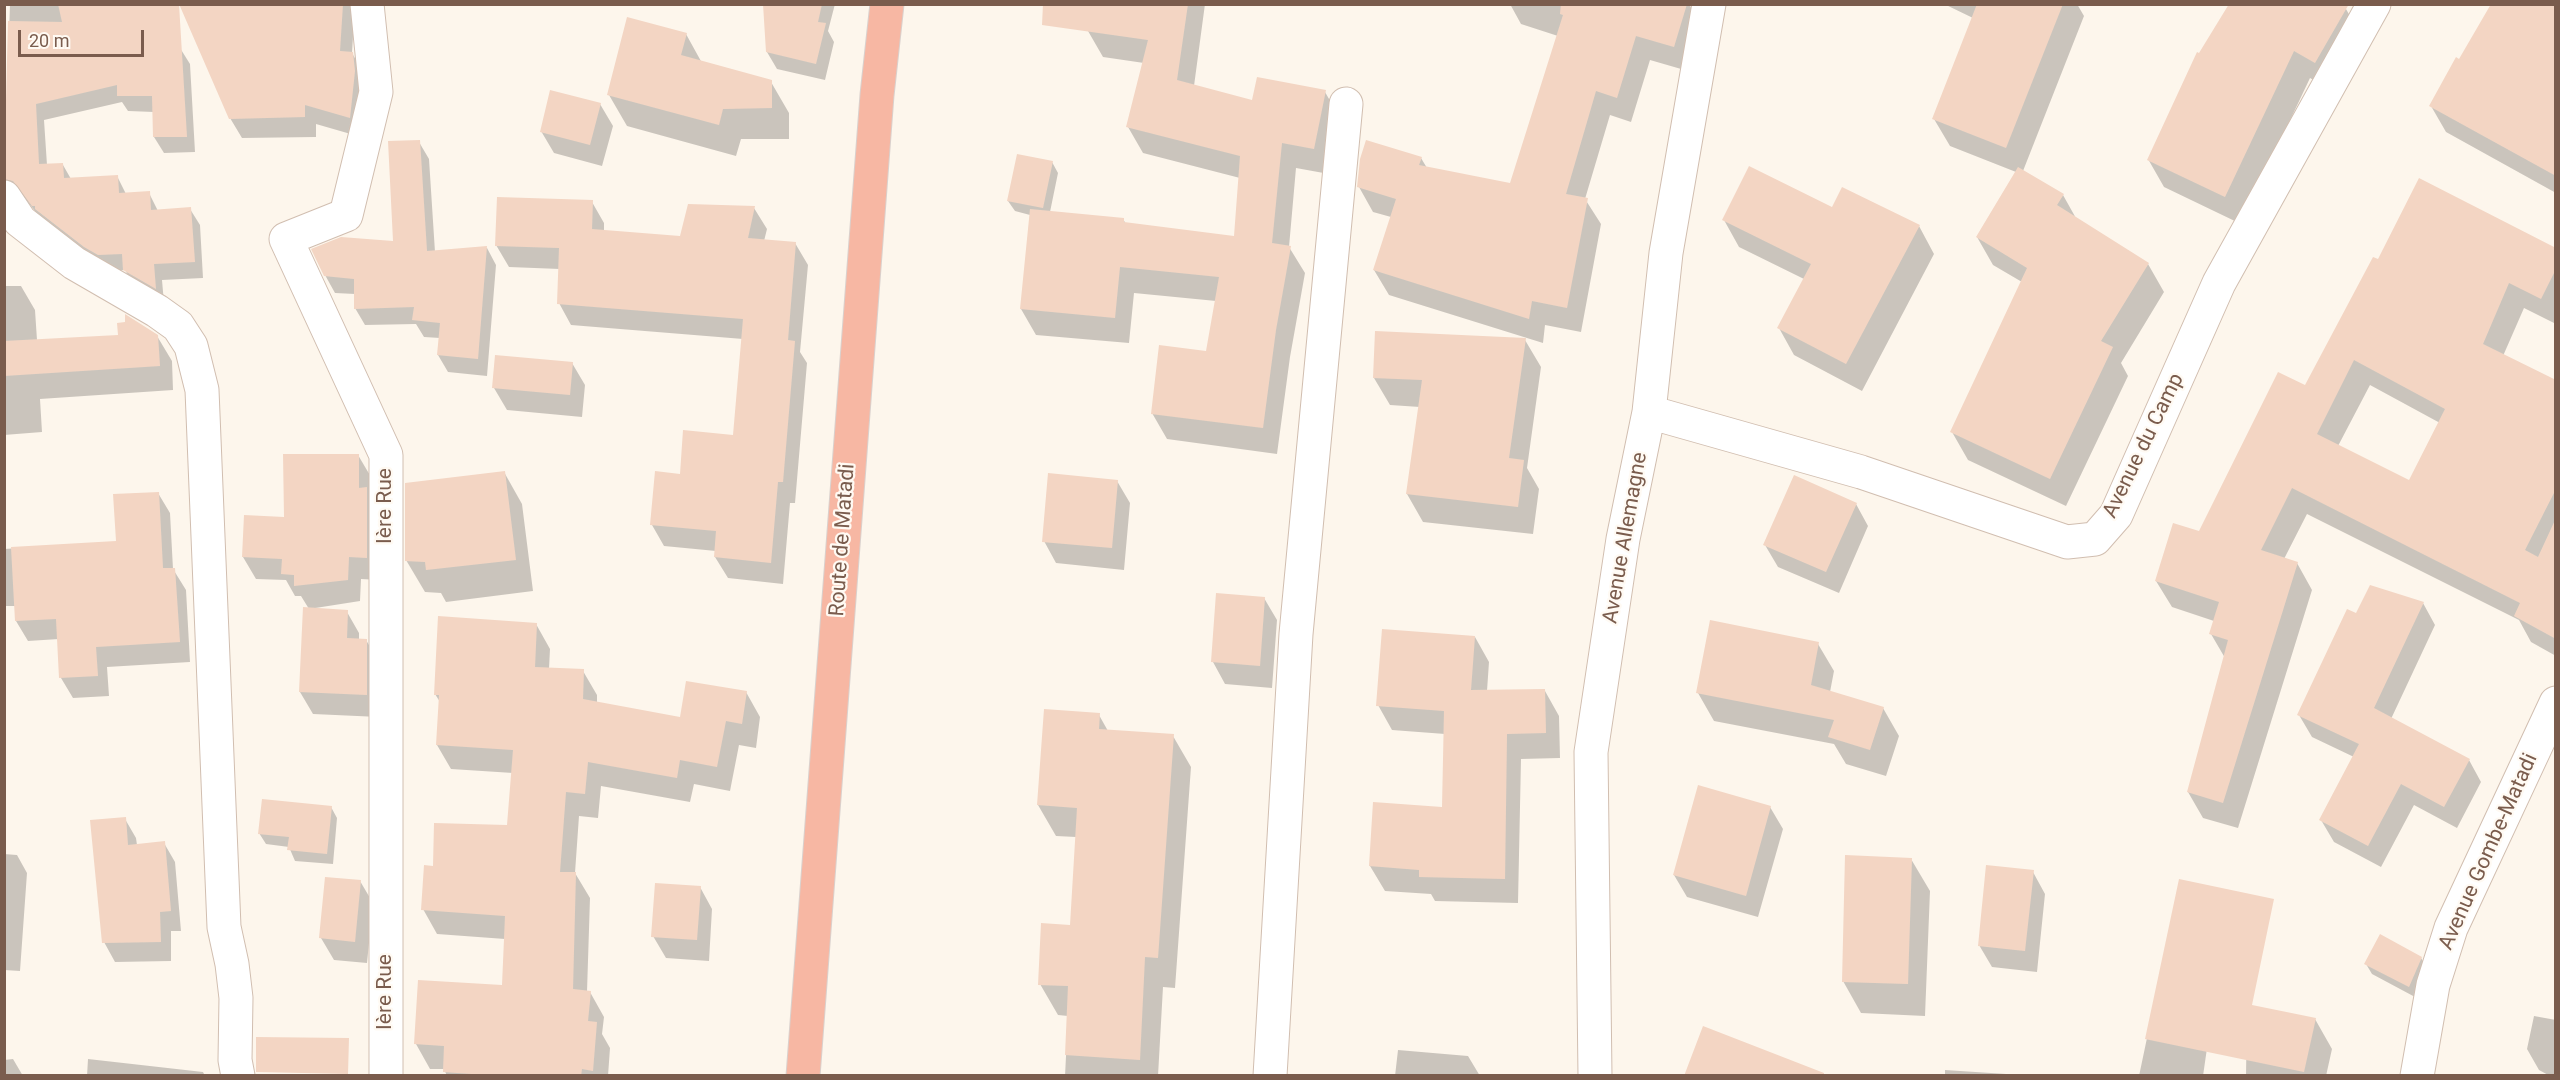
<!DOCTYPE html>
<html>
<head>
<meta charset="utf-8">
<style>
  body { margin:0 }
  #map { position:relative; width:2560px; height:1080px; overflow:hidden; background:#fdf6ec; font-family:Roboto,sans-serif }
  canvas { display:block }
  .frame { position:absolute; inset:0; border:6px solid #7a5c4d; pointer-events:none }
  .scale { position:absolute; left:18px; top:30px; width:126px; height:27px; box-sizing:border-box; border:3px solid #7a5c4d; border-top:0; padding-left:8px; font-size:18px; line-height:21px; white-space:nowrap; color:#7a5c4d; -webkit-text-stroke:4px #fffaf3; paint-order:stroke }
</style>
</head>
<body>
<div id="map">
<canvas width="2560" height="1080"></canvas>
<div class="frame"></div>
<div class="scale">20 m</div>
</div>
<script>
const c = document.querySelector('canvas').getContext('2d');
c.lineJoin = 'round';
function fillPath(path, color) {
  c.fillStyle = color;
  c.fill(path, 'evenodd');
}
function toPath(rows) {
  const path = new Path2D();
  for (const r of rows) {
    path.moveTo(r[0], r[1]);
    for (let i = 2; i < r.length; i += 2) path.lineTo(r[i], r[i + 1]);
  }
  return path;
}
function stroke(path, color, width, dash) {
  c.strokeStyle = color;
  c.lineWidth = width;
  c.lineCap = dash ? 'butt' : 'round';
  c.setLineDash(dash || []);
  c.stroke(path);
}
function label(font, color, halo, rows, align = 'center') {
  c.font = font + ' Roboto,sans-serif';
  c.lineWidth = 4.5;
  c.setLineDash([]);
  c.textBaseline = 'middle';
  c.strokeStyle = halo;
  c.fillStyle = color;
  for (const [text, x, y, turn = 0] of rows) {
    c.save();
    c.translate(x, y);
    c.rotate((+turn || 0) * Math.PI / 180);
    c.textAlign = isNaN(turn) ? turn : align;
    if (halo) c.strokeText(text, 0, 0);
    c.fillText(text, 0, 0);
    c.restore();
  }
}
const shadow = toPath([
  [10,4,106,4,180,48,190,64,195,152,164,153,154,137,154,112,128,111,122,102,44,120,47,165,63,165,71,179,117,176,126,194,149,193,158,211,190,209,200,225,203,278,162,280,164,303,134,285,125,270,109,271,43,221,23,196,13,194,4,179],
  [184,4,355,4,352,53,364,74,361,137,316,124,316,137,242,138,230,118],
  [788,4,835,4,828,31,834,42,825,80,777,69,767,52],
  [1092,4,1205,4,1194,86,1253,102,1325,92,1340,118,1329,174,1296,168,1289,247,1305,273,1290,357,1277,454,1167,439,1152,413,1207,353,1216,301,1134,293,1129,343,1036,335,1021,309,1030,215,1015,211,1008,201,1052,162,1058,173,1050,212,1123,219,1126,224,1235,237,1240,178,1143,153,1128,127,1144,63,1103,57,1088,31],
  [1510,4,1689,4,1701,27,1688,71,1650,60,1631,122,1610,115,1585,199,1601,224,1581,332,1545,325,1543,343,1389,295,1374,270,1391,217,1373,212,1359,187,1421,158,1427,168,1511,184,1558,36,1521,24],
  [1944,4,2077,4,2084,16,2023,171,2063,195,2077,220,2148,264,2164,292,2121,363,2128,376,2066,506,1968,460,1952,432,2022,282,1993,265,1977,237,2016,172,1950,146,1934,119,1973,18],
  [2339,4,2346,9,2362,37,2331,90,2310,78,2241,224,2164,187,2148,159],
  [2556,4,2556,193,2446,132,2431,106,2459,61],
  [686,34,702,63,771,82,789,113,789,139,741,139,736,156,627,126,609,95],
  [600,104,613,126,602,166,554,153,541,131],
  [419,142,429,159,435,252,487,248,496,265,487,376,448,372,438,355,440,338,424,337,416,324,365,325,355,308,355,294,335,293,325,275,395,243],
  [592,202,604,223,604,232,682,238,754,208,767,229,764,241,795,243,808,265,800,352,807,363,795,503,790,503,783,584,728,578,715,557,716,551,664,546,652,525,681,475,734,436,743,339,571,325,559,303,560,269,509,267,496,245],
  [1833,209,1919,226,1934,254,1862,391,1794,355,1779,328,1804,279,1739,247,1724,220],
  [2556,248,2556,324,2524,308,2503,356,2556,382,2556,656,2531,642,2519,620,2307,514,2284,559,2297,563,2312,590,2238,828,2203,818,2188,792,2225,658,2211,634,2214,621,2172,607,2156,581,2200,533,2305,387,2378,261],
  [2370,385,2440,423,2410,482,2338,446],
  [4,286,21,286,35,310,37,340,157,336,172,361,173,390,40,399,42,432,4,435],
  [1525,340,1541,367,1527,468,1539,489,1533,534,1423,522,1407,494,1420,407,1390,405,1374,378],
  [572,363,585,385,582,417,507,410,494,388],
  [358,455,371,477,379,580,361,579,360,601,309,609,347,612,359,633,359,640,366,640,379,662,379,717,313,714,300,692,309,609,301,596,295,596,286,580,256,579,243,557],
  [504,472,522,504,533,591,446,602,441,593,425,592,406,560],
  [1117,481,1130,503,1124,570,1056,563,1044,541],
  [158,493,170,513,173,569,186,590,190,662,107,667,109,696,73,698,61,678,59,639,28,641,16,621,16,606,4,606,4,549,117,542],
  [1856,504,1868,526,1839,593,1778,567,1765,545],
  [1264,598,1277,620,1272,688,1225,684,1213,662],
  [2423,603,2435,625,2391,719,2469,760,2481,782,2457,828,2414,805,2381,867,2334,842,2321,820,2354,757,2312,737,2299,715,2357,615],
  [536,624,550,649,549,669,583,671,597,695,597,703,681,719,746,692,760,717,756,748,739,745,730,791,694,784,690,802,601,786,598,818,579,816,575,873,590,898,587,992,590,992,604,1017,602,1034,610,1048,608,1076,447,1076,444,1069,430,1069,416,1044,420,982,504,987,505,939,437,934,423,909,434,867,509,826,513,773,451,769,437,745,440,702,435,694],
  [1475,637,1489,662,1487,691,1545,691,1559,716,1560,758,1521,759,1518,903,1435,901,1431,894,1385,891,1370,866,1444,809,1445,734,1392,730,1378,705],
  [1818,644,1834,671,1830,692,1883,708,1899,736,1886,776,1846,764,1834,744,1714,721,1698,693],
  [1099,715,1108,731,1173,736,1191,767,1175,988,1163,987,1158,1076,1065,1076,1068,1016,1058,1015,1040,984,1071,927,1076,837,1056,836,1038,805],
  [331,807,337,818,333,864,295,861,289,847,266,844,259,833],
  [1770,807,1783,829,1758,917,1687,897,1674,875],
  [125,819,136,838,137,845,164,843,175,862,181,931,171,931,171,961,115,962,104,942],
  [4,854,17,855,27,873,20,971,4,970],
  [1911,859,1930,891,1925,1016,1861,1013,1843,981],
  [2033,872,2045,894,2037,972,1992,967,1979,945],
  [360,881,373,903,367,963,334,960,321,938],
  [2180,881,2226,916,2203,1076,2139,1076],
  [700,887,712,909,709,961,666,958,653,936],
  [2421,958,2428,969,2415,997,2372,974,2366,964],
  [2247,1005,2315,1019,2332,1049,2326,1076,2246,1076],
  [2534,1016,2556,1020,2556,1076,2550,1076,2539,1070,2527,1049],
  [1398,1050,1468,1056,1480,1076,1395,1076],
  [13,1059,23,1076,4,1076,4,1060],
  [88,1059,203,1072,205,1076,87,1076],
  [1945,1070,2037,1076,1945,1076]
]);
const building = toPath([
  [58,4,179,4,187,137,153,137,152,96,117,96,117,85,36,104,39,164,63,163,64,178,118,175,120,211,119,193,150,191,151,210,191,207,195,262,154,264,156,289,123,270,122,254,98,255,84,247,35,209,35,206,32,206,13,181,4,179,8,21,62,22],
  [179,4,343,4,340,51,353,52,355,71,350,118,305,105,305,117,229,119],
  [763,4,822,4,818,22,826,23,816,64,766,52],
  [1043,4,1188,4,1177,80,1252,100,1257,77,1326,90,1314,149,1282,143,1272,243,1291,246,1276,330,1263,428,1151,414,1159,345,1206,351,1219,277,1120,267,1115,318,1020,309,1030,209,1124,218,1124,222,1234,236,1240,156,1126,127,1148,40,1042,25],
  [1561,4,1687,4,1674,47,1636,36,1617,98,1596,91,1566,194,1588,198,1567,308,1532,301,1529,319,1373,270,1396,199,1357,187,1360,159,1366,140,1422,157,1419,165,1510,183,1563,15,1560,14],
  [1977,4,2063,4,2006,148,1932,119],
  [2229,4,2349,4,2315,63,2294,51,2225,197,2147,160,2197,52,2199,53],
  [2491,4,2556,4,2556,176,2429,106,2456,57,2459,59],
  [627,17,687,33,681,55,772,80,772,108,723,109,719,125,607,95],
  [550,90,601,103,590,145,540,132],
  [420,140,427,251,487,246,478,359,437,355,440,323,412,320,414,307,354,309,354,279,324,276,311,249,341,237,393,241,388,141],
  [1017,154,1053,161,1043,208,1007,201],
  [1749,166,1832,207,1842,187,1920,225,1846,364,1777,328,1811,264,1722,220],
  [2018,167,2064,194,2057,205,2149,263,2101,341,2113,347,2050,479,1950,432,2027,268,1976,237],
  [2419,178,2556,248,2556,269,2541,299,2509,283,2483,344,2556,380,2556,489,2525,550,2538,557,2556,518,2556,639,2514,616,2520,603,2292,488,2261,550,2298,562,2223,803,2187,792,2228,640,2209,634,2219,602,2155,581,2173,523,2199,531,2278,372,2305,385,2373,257,2378,259],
  [2354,360,2445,409,2409,480,2317,434],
  [497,197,593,200,592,229,680,236,688,204,755,206,748,238,796,242,788,340,795,341,783,482,778,482,771,563,714,557,716,531,650,525,655,471,680,474,683,430,733,435,743,319,557,304,559,248,495,246],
  [125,314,158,335,160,366,4,376,4,341,118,335,117,323,125,322],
  [1375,331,1526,338,1509,458,1524,460,1518,507,1406,494,1422,380,1373,378],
  [495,355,573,362,570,395,492,388],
  [283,454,359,454,359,488,367,487,367,558,349,557,348,580,294,586,294,575,281,574,282,559,242,557,244,515,284,517],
  [505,471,516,560,426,570,425,562,405,561,405,483],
  [1048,473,1118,480,1112,548,1042,542],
  [1794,475,1857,503,1826,572,1763,545],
  [159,492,163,568,175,568,180,642,96,647,98,676,59,678,56,619,15,621,11,547,116,541,113,494],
  [2370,585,2424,602,2374,708,2470,759,2444,807,2401,784,2368,846,2319,820,2359,744,2297,715,2347,609,2356,613],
  [1216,593,1265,597,1260,666,1211,662],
  [303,607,348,610,347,638,367,639,367,695,299,692],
  [438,616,537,623,535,667,584,669,583,699,680,717,686,681,747,691,742,724,726,721,717,767,680,760,677,778,588,762,585,794,566,792,560,872,576,872,573,989,591,991,588,1021,597,1022,593,1071,582,1069,581,1076,500,1076,443,1072,444,1046,414,1044,418,980,502,985,505,916,421,910,424,865,433,866,434,823,507,825,513,750,436,745,439,695,434,695],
  [1710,620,1819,642,1811,685,1884,707,1870,750,1828,737,1834,720,1696,693],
  [1382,629,1475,636,1471,690,1545,689,1546,733,1507,734,1505,879,1419,877,1419,870,1369,866,1373,802,1442,807,1444,711,1376,706],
  [1044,709,1100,713,1099,729,1174,734,1158,958,1145,957,1140,1060,1065,1055,1068,986,1038,985,1041,923,1070,925,1077,808,1037,805],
  [1698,785,1771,806,1746,896,1673,875],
  [262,799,332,806,327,854,287,850,289,837,258,834],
  [126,817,128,845,165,841,171,911,160,912,161,942,102,943,90,820],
  [1845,855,1912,858,1908,984,1842,982],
  [1986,865,2034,870,2025,951,1978,946],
  [325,877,361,880,355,942,319,938],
  [2179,879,2274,899,2252,1005,2316,1018,2304,1072,2145,1039],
  [655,883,701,886,697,940,651,937],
  [2380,934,2422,957,2409,987,2364,964],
  [1703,1026,1824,1073,1824,1076,1684,1076],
  [256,1037,349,1038,348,1074,256,1072]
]);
const street = toPath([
  [367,4,376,92,346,215,286,239,386,455,386,1076],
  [4,197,20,221,74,263,157,311,178,326,191,346,202,390,224,927,232,964,236,998,235,1060,238,1076],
  [1649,412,1861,472,2067,542,2095,539,2116,515,2219,283,2374,4],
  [1270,1076,1296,634,1346,104],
  [1595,1076,1591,752,1623,539,1649,412,1666,253,1709,4],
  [2417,1076,2433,985,2451,928,2556,703]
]);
const highway = toPath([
  [803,1076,877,95,887,4]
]);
const streetNames = [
  ["Avenue du Camp",2144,446,-64],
  ["Ière Rue",386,506,-90],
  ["Avenue Allemagne",1626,538,-80],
  ["Route de Matadi",843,540,-86],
  ["Avenue Gombe-Matadi",2489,852,-66],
  ["Ière Rue",386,992,-90]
];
fillPath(shadow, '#0003');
fillPath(building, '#f3d5c3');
stroke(street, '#d1beb0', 35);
stroke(highway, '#dad1cd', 35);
stroke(street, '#fff', 33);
stroke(highway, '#f7b7a3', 33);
label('21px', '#7a5c4d', '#fffaf3', streetNames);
</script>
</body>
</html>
